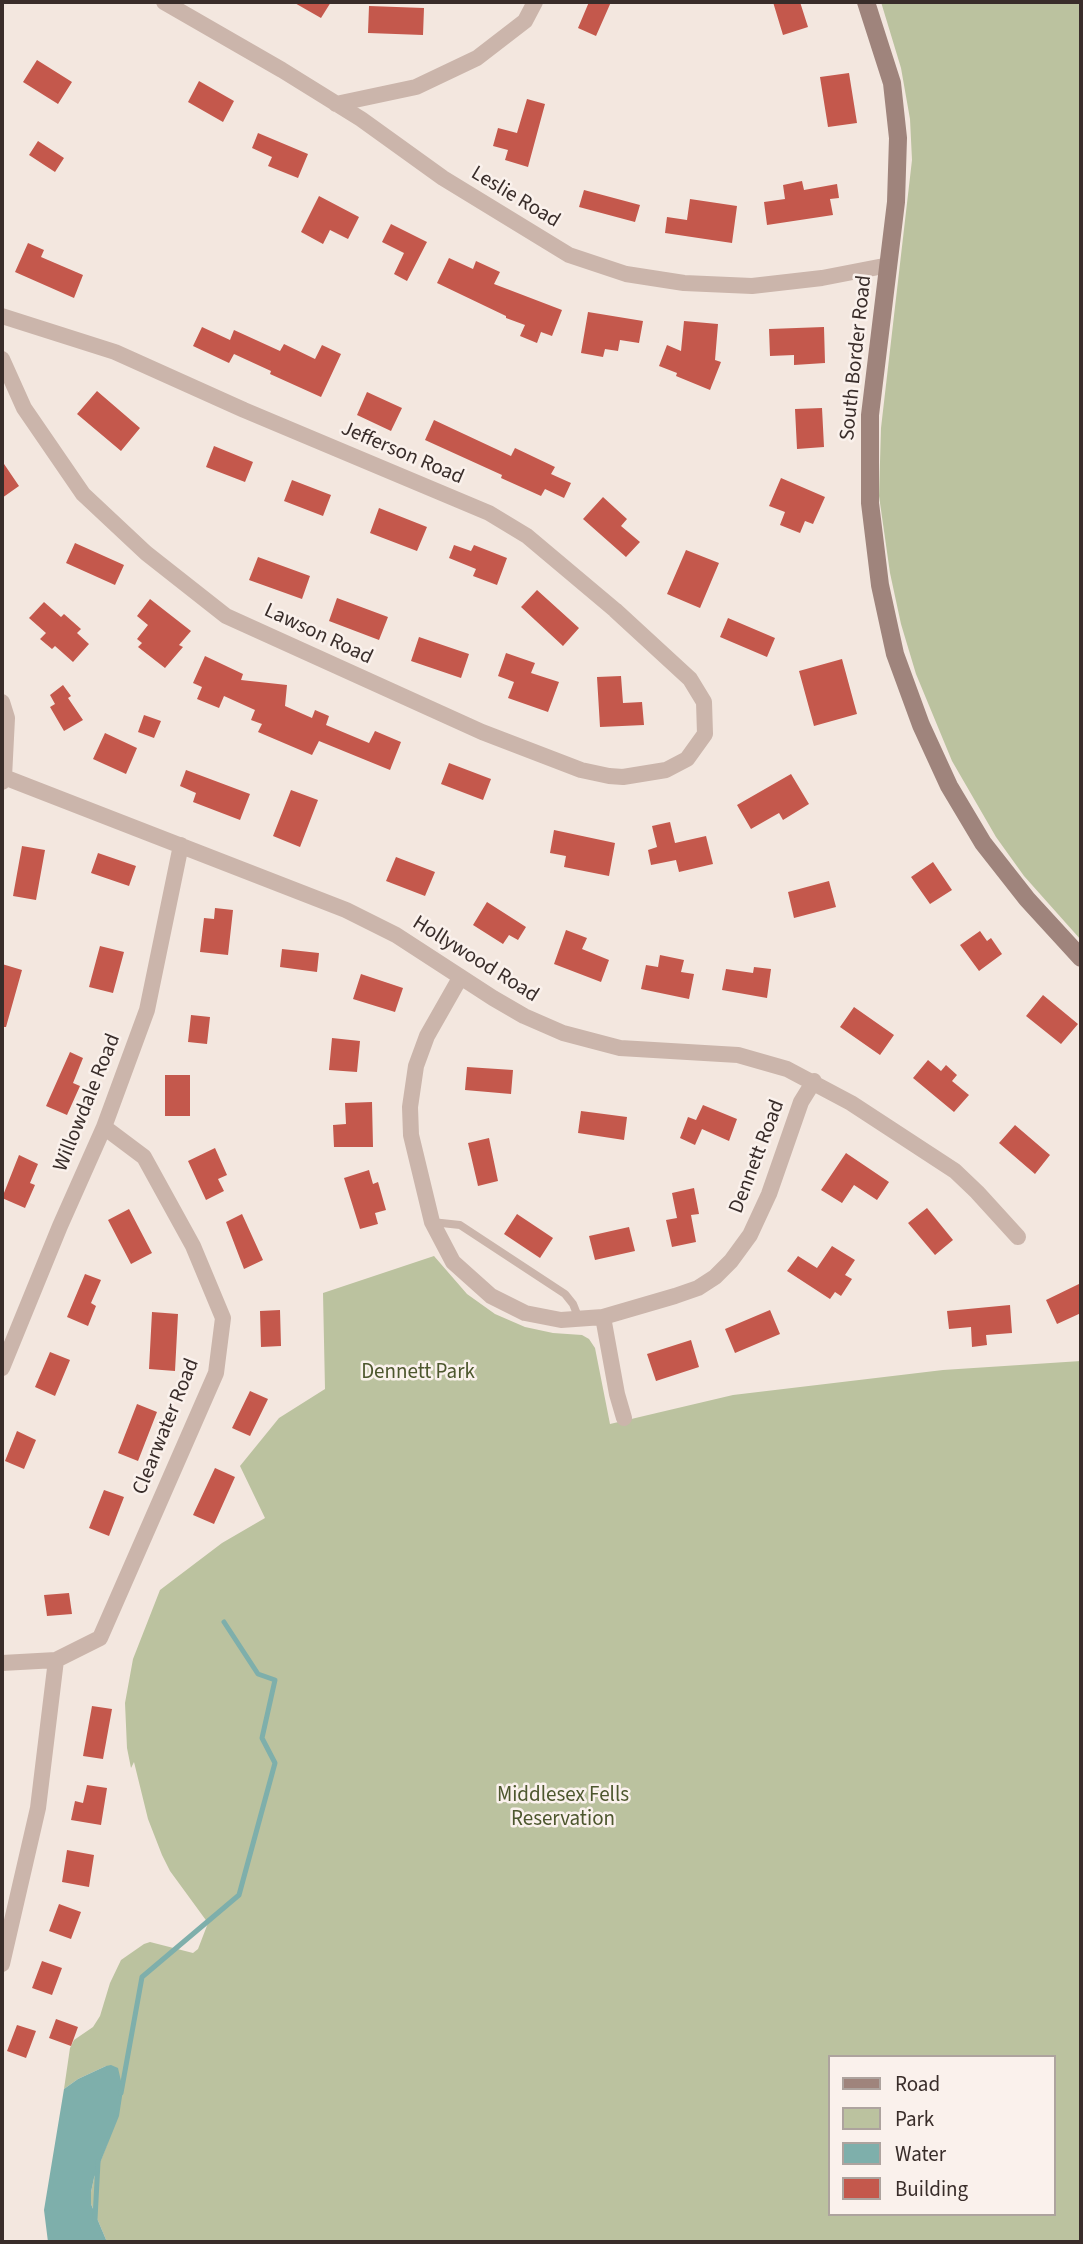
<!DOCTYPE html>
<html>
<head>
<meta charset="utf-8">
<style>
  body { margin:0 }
  #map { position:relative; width:1083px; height:2244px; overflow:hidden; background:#f3e7df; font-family:"Source Sans 3",sans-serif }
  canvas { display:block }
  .frame { position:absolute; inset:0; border:4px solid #392d2a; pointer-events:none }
  .legend { position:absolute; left:828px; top:2055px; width:228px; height:161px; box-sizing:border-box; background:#faf1ec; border:2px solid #ada39e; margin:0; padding:9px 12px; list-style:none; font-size:21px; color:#392d2a }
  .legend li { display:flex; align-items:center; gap:14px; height:35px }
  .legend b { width:35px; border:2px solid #ada39e }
</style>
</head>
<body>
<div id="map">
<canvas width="1083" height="2244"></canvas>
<div class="frame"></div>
<ul class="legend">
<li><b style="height:9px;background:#9f847c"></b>Road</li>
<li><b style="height:19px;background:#bbc29f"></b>Park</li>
<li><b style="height:19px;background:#7eafab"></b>Water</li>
<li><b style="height:19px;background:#c4584c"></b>Building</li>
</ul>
</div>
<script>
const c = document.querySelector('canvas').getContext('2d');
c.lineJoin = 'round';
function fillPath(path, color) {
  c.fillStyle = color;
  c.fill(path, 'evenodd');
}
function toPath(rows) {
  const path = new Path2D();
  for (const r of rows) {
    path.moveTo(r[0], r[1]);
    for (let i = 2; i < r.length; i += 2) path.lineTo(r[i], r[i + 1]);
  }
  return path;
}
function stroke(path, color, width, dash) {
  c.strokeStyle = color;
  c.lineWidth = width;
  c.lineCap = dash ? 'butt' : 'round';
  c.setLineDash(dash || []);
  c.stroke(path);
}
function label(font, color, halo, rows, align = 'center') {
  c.font = font + ' "Source Sans 3",sans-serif';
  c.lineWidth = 5;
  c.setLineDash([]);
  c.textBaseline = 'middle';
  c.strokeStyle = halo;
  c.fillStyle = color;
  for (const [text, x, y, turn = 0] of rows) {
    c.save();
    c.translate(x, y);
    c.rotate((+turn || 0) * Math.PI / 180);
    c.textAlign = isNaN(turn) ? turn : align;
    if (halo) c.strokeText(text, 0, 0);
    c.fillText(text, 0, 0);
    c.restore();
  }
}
const green = toPath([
  [881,2,1081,2,1081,940,1024,876,996,837,952,761,916,674,901,624,890,573,879,496,881,428,912,160,910,119,901,68],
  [434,1256,467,1294,495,1314,525,1327,553,1333,582,1335,589,1339,595,1348,610,1424,733,1395,943,1370,1081,1361,1081,2242,107,2242,91,2204,91,2192,94,2178,108,2142,106,2066,78,2079,64,2089,70,2048,74,2040,93,2027,100,2016,110,1983,121,1960,144,1944,150,1942,193,1953,198,1949,208,1923,170,1871,162,1855,148,1819,134,1762,131,1768,127,1748,125,1703,133,1659,160,1590,222,1543,265,1518,240,1466,279,1418,325,1389,323,1293],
  [829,2057,1053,2057,1053,2214,829,2214]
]);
const water = toPath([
  [111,2065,118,2068,123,2090,119,2116,94,2178,91,2192,91,2204,107,2242,48,2242,44,2210,64,2089,78,2079,106,2066]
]);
const stream = toPath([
  [121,2093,142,1977,239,1895,275,1763,262,1738,275,1680,258,1674,224,1622],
  [95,2219,98,2162]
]);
const building = toPath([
  [293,2,331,2,321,18],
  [589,2,611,2,596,36,578,28],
  [773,2,800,2,808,27,783,35],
  [369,6,424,8,423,35,368,33],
  [37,60,72,82,58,104,23,82],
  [849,73,857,123,828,127,820,77],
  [199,81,234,101,223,122,188,102],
  [527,99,545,104,528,167,505,160,508,150,493,146,498,128,517,133],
  [258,133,308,154,298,178,268,166,272,157,252,148],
  [38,141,64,158,55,172,29,155],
  [802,181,804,190,837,184,839,198,830,199,833,215,767,225,764,202,785,199,783,185],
  [584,190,640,205,635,222,579,207],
  [319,196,359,217,348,239,330,230,323,244,301,232],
  [690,199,737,206,732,243,665,233,667,217,687,220],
  [391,224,427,242,407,281,394,274,404,253,382,242],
  [28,243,44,250,41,257,83,275,74,298,15,272],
  [449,258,473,269,476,261,500,272,494,284,562,310,552,336,541,332,537,343,520,336,525,325,506,318,506,316,437,283],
  [588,312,643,321,639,343,620,340,618,351,605,349,603,357,581,353],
  [684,321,718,324,715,360,721,362,710,390,676,376,677,373,659,366,667,345,681,351],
  [202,327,230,340,234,330,280,351,284,344,315,359,322,345,341,354,321,397,270,374,271,371,234,354,229,363,193,346],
  [824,327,825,363,794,365,794,355,770,356,769,329],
  [97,391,140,428,121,451,77,414],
  [367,392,402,408,391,431,357,415],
  [822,408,824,447,797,449,795,409],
  [434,420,511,456,515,448,555,467,551,474,571,483,564,498,545,489,541,496,501,478,502,475,425,440],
  [214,446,253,462,245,482,206,467],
  [2,461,19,486,2,498],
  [781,478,825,497,813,524,805,521,800,533,780,525,785,512,769,506],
  [292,480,331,495,323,516,284,501],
  [603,497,627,519,621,526,640,542,626,557,583,519],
  [379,508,427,527,417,551,370,533],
  [75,543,124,565,115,585,66,563],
  [454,545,471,551,474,545,507,558,497,585,473,576,476,569,449,558],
  [686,550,719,563,700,608,667,594],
  [258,557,310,576,302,599,249,580],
  [537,590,579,628,563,646,521,607],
  [337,598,388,617,379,640,329,621],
  [150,599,191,631,179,645,183,647,165,668,138,647,142,643,137,639,148,625,137,616],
  [44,602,61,617,64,614,81,629,77,633,89,644,73,662,55,646,52,649,40,639,46,633,29,618],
  [728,618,775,638,767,657,720,637],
  [419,637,469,654,461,678,411,661],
  [506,653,535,663,531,673,559,682,548,712,508,698,514,682,498,676],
  [205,656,243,674,241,680,287,685,285,706,312,718,315,710,329,716,326,725,369,743,375,731,401,742,390,770,319,741,312,755,258,732,262,724,251,720,255,710,224,696,219,708,197,699,202,687,193,683],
  [842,659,857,714,814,726,799,671],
  [621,676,623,703,642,702,644,725,600,727,597,677],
  [63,685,71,696,68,698,83,720,64,731,50,707,55,704,50,695],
  [144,715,161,721,154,738,138,732],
  [105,733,137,748,126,774,93,759],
  [449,763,491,779,483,800,441,784],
  [186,770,250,794,240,820,193,802,196,793,180,786],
  [791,774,809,804,783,820,779,813,751,829,737,805],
  [291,790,318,800,300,847,273,836],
  [670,822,675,843,706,836,713,864,679,872,676,860,651,865,648,850,657,847,652,826],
  [554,830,615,843,609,876,564,867,566,856,550,853],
  [22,846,45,850,36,900,13,896],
  [98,853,136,866,129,886,91,873],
  [396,857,435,872,425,896,386,881],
  [933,862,952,890,930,904,911,877],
  [829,881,836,907,794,918,788,892],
  [487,902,526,927,518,940,509,935,503,944,473,925],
  [215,908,233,910,228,955,200,952,204,918,214,919],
  [566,930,587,938,582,949,609,960,601,982,554,964],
  [980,931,987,941,991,938,1002,954,979,971,960,945],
  [100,946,124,952,113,993,89,987],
  [282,949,319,953,317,972,280,967],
  [660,955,684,960,681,972,694,974,689,999,641,989,646,965,658,967],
  [2,964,22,970,6,1027,2,1027],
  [754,967,771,969,767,998,722,990,726,969,753,973],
  [361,974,403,988,395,1012,353,999],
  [1043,995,1078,1024,1061,1044,1026,1016],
  [854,1007,894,1035,880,1055,840,1027],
  [191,1015,210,1017,207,1044,188,1042],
  [332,1038,360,1041,357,1072,329,1070],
  [70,1052,83,1058,73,1083,80,1086,67,1115,46,1106],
  [928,1060,941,1071,946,1065,957,1075,952,1081,969,1095,954,1112,913,1078],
  [467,1067,513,1070,511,1094,465,1090],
  [165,1075,190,1075,190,1116,165,1116],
  [372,1102,373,1147,334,1147,333,1125,346,1124,345,1103],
  [703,1105,737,1119,729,1141,702,1129,695,1145,680,1138,688,1117,696,1120],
  [581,1111,627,1117,624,1140,578,1133],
  [1015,1125,1050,1155,1035,1174,999,1143],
  [489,1138,498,1181,478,1186,468,1143],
  [215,1148,227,1175,218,1179,224,1191,206,1200,188,1161],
  [846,1153,889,1182,877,1200,854,1185,842,1203,821,1190],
  [19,1155,38,1164,30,1183,35,1185,25,1208,2,1198],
  [369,1170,373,1184,378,1182,386,1210,375,1213,378,1224,360,1229,344,1178],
  [694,1188,699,1214,691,1215,696,1242,672,1247,666,1220,677,1218,672,1193],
  [927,1208,953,1240,935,1255,908,1223],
  [129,1209,152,1253,131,1264,108,1220],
  [242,1214,263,1260,244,1269,226,1222],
  [517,1214,553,1238,540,1258,504,1234],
  [629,1227,635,1251,595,1260,589,1236],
  [832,1246,855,1260,845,1275,852,1279,841,1296,835,1292,830,1299,787,1271,798,1256,817,1268],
  [85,1274,101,1280,91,1303,96,1306,88,1326,67,1317],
  [1081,1283,1081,1313,1057,1324,1046,1300],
  [1010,1305,1012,1333,986,1335,987,1345,972,1347,971,1327,949,1329,947,1311],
  [280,1310,281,1346,261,1347,260,1311],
  [770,1310,780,1334,735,1353,725,1329],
  [152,1312,178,1314,175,1371,149,1369],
  [691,1340,699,1367,656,1381,647,1354],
  [50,1352,70,1360,55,1396,35,1387],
  [250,1391,268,1399,250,1436,232,1428],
  [137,1404,157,1412,138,1461,118,1453],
  [17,1431,36,1440,24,1469,5,1461],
  [215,1468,235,1477,214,1524,193,1515],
  [104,1490,124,1497,109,1536,89,1528],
  [69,1593,72,1614,47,1616,44,1595],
  [92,1706,112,1709,103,1759,83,1756],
  [87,1785,107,1788,101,1825,71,1820,75,1801,83,1803],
  [67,1850,94,1855,89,1887,62,1882],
  [59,1904,81,1912,71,1939,49,1931],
  [42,1961,62,1968,52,1995,32,1988],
  [56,2019,78,2027,71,2046,49,2038],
  [17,2025,36,2031,26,2058,7,2051]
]);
const lane = toPath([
  [432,1222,460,1225,565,1294,573,1304,579,1319]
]);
const street = toPath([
  [164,2,282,70,361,119,443,178,569,255,626,274,684,283,752,286,822,278,889,265],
  [336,104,416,87,477,58,525,21,535,2],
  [2,316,115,352,244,410,489,513,527,536,615,610,690,679,704,702,705,734,687,759,666,770,623,777,609,776,581,770,482,732,226,616,146,553,83,494,24,408,2,359],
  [2,702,7,718,4,777,2,782],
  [4,777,346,910,396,935,493,998,524,1016,563,1033,620,1048,738,1055,787,1069,851,1103,955,1171,977,1192,1018,1237],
  [460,978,427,1036,416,1066,410,1107,411,1135,432,1222,453,1262,491,1296,525,1313,561,1320,603,1317,675,1296,698,1288,715,1277,731,1261,750,1235,769,1194,801,1102,814,1081],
  [603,1317,617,1394,624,1418],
  [2,1368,60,1226,104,1127,147,1010,181,845],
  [2,1663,56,1660,100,1638,216,1373,223,1318,193,1246,144,1157,104,1127],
  [2,1964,38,1808,56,1660]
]);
const secondary = toPath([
  [866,2,892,83,898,138,896,202,870,415,870,503,880,585,895,654,921,725,949,786,983,843,1027,899,1081,958]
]);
const streetNames = [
  ["Leslie Road",515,198,31],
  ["South Border Road",857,358,-84],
  ["Jefferson Road",402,454,23],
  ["Lawson Road",318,635,25],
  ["Hollywood Road",475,960,32],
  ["Willowdale Road",88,1103,-68],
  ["Dennett Road",758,1157,-69],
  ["Clearwater Road",167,1427,-68]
];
const parkNames = [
  ["Dennett Park",418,1373],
  ["Middlesex Fells",563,1796],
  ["Reservation",563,1820]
];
fillPath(green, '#bbc29f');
fillPath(water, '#7eafab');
stroke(stream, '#7eafab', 5);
fillPath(building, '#c4584c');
stroke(lane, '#cbb5ab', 8);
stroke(street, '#cbb5ab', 16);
stroke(secondary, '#9f847c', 18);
label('21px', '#392d2a', '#faf1ec', streetNames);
label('21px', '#4d572e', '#faf1ec', parkNames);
</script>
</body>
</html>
